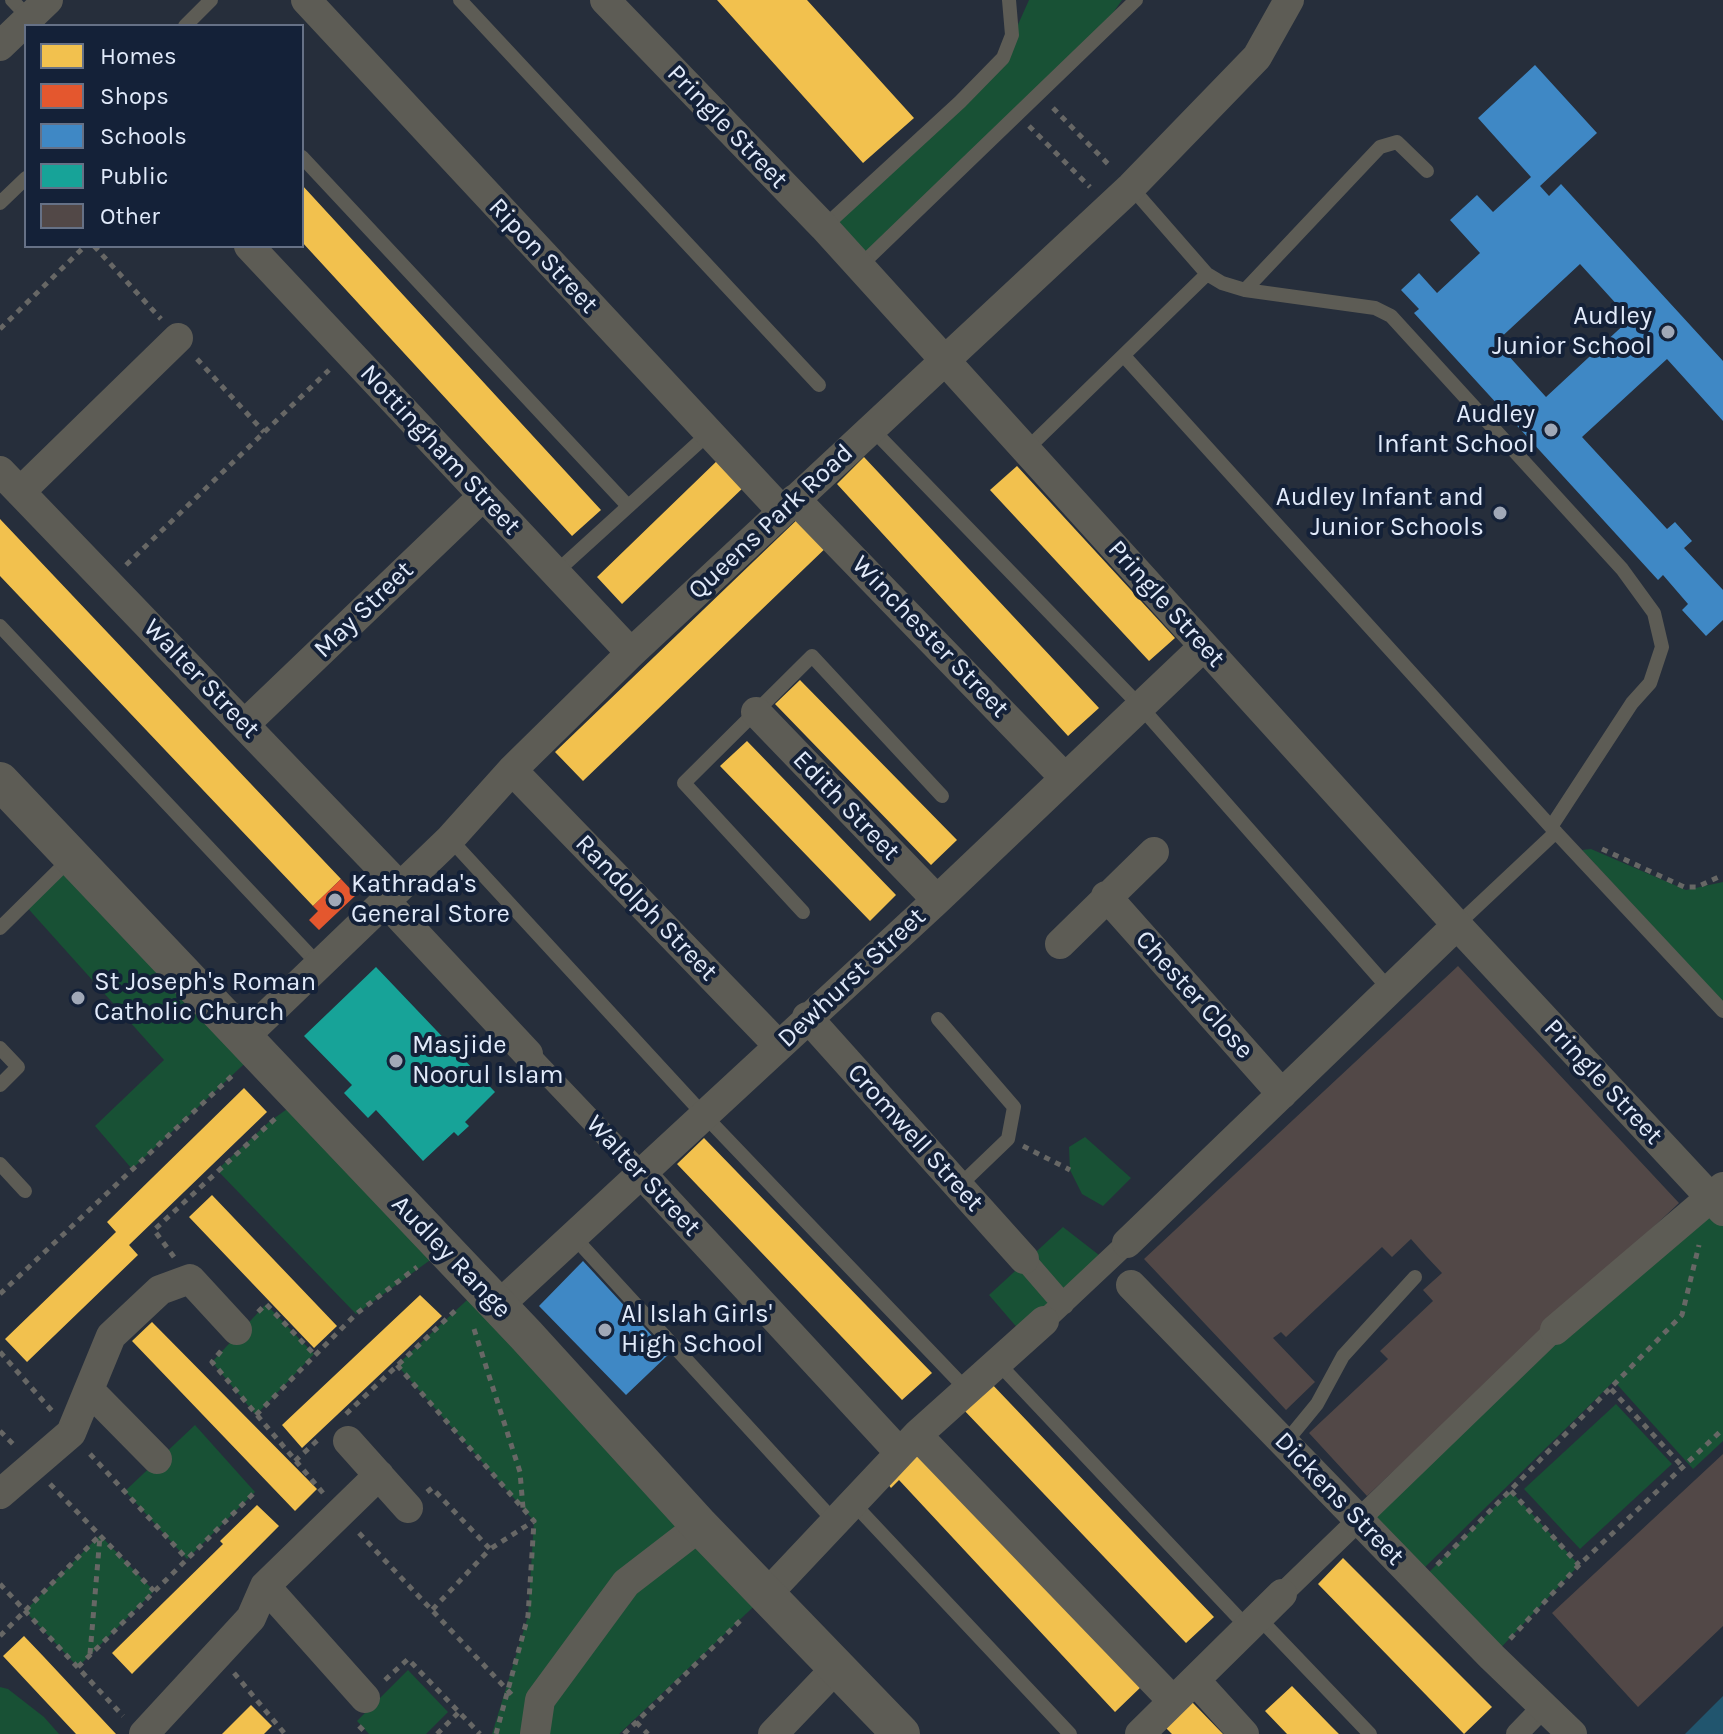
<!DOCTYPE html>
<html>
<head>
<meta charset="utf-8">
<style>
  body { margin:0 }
  #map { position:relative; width:1723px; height:1734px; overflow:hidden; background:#262e3b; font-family:Karla,sans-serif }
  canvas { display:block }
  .legend { position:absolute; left:24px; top:24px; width:280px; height:224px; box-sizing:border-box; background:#142138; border:2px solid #667186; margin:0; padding:10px 14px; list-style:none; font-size:24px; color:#e1eafa }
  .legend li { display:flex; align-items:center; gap:16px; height:40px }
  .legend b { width:40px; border:2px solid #667186 }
</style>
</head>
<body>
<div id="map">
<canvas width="1723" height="1734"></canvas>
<ul class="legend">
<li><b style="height:22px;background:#f2c14e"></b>Homes</li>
<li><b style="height:22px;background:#e4572e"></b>Shops</li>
<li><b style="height:22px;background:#3f88c5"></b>Schools</li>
<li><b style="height:22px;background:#17a398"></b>Public</li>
<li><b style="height:22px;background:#524847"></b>Other</li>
</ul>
</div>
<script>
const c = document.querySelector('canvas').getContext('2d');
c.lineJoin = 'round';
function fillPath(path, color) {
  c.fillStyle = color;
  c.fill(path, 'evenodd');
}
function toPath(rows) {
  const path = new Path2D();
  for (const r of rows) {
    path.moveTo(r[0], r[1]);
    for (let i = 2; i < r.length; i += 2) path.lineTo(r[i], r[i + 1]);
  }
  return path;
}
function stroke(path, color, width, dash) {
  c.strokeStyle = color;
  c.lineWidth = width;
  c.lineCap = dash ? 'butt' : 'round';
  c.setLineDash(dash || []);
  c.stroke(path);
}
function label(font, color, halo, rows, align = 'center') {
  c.font = font + ' Karla,sans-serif';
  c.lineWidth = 8;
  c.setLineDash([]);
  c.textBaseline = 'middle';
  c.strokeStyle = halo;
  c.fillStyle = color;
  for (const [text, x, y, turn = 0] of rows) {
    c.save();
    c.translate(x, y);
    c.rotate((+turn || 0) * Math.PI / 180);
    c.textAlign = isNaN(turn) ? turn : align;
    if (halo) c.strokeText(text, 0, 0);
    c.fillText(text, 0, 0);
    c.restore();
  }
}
const green = toPath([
  [1029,0,1122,0,1099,33,860,266,824,227,1003,58],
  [1591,849,1686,890,1723,882,1723,1002,1582,850],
  [72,857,257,1052,132,1169,95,1126,164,1060,24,904],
  [301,1099,444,1250,356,1314,217,1170,269,1122],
  [1085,1137,1131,1178,1103,1206,1082,1194,1070,1170,1069,1147],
  [1710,1196,1723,1211,1723,1441,1693,1469,1614,1381,1418,1574,1368,1524],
  [1063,1227,1108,1262,1026,1338,989,1295],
  [480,1288,767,1594,619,1734,492,1734,528,1616,534,1521,397,1365],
  [266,1304,314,1354,256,1415,212,1362],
  [1616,1404,1672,1464,1580,1549,1524,1489],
  [195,1425,255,1492,187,1559,125,1491],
  [1511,1491,1579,1565,1492,1657,1419,1582],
  [100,1535,154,1591,78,1667,25,1611],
  [408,1670,448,1712,426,1734,369,1734,357,1721],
  [0,1687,8,1689,44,1717,59,1734,0,1734]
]);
const water = toPath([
  [1723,1696,1723,1734,1685,1734]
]);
const homes = toPath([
  [717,0,807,0,914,118,863,163],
  [302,185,601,510,572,536,302,242],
  [864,457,1099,708,1068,736,837,484],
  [720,458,747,484,622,604,597,577],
  [1017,466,1175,638,1149,661,990,490],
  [803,514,832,542,583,781,555,752],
  [0,519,341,879,313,906,0,576],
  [800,680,957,840,931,865,775,704],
  [747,741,896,895,870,921,720,766],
  [244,1088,267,1112,129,1245,138,1255,27,1362,5,1339,116,1232,107,1222],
  [704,1138,932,1373,902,1400,677,1164],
  [212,1195,337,1326,314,1348,189,1217],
  [420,1295,442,1316,302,1448,282,1425],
  [152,1322,317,1489,295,1511,132,1341],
  [989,1381,1214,1617,1186,1643,962,1408],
  [918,1447,1144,1684,1115,1712,899,1480,891,1488,884,1479],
  [257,1505,279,1526,132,1674,112,1653,223,1544,220,1541],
  [1343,1558,1492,1707,1464,1734,1318,1584],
  [24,1636,44,1657,116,1734,76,1734,3,1656],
  [1292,1686,1329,1724,1339,1734,1287,1734,1265,1711],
  [1192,1702,1223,1734,1172,1734,1166,1728],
  [251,1705,272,1726,264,1734,222,1734]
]);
const shops = toPath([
  [341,879,356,895,319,930,309,920,318,911,313,906]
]);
const schools = toPath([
  [1535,65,1597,133,1540,186,1549,196,1561,184,1723,361,1723,421,1667,359,1582,437,1667,529,1675,522,1692,541,1684,548,1723,590,1723,620,1706,636,1682,610,1688,604,1663,575,1658,580,1414,313,1419,309,1401,290,1419,273,1437,293,1480,253,1450,220,1477,195,1493,212,1531,177,1478,118],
  [1580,264,1630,319,1546,397,1496,342],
  [583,1261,669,1354,626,1395,539,1306]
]);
const public = toPath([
  [376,967,495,1092,465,1122,469,1126,458,1136,454,1132,423,1161,376,1110,368,1118,344,1093,352,1085,304,1036]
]);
const building = toPath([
  [1458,966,1679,1203,1367,1496,1309,1433,1388,1359,1380,1351,1433,1301,1423,1290,1442,1273,1426,1256,1411,1239,1392,1257,1382,1247,1286,1337,1281,1332,1273,1338,1315,1382,1286,1410,1144,1259],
  [1723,1454,1723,1626,1638,1707,1552,1613]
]);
const path = toPath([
  [1053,108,1111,167],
  [1029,126,1090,187],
  [94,246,161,319],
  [0,329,85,246],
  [197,359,264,432],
  [126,565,329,370],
  [1602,849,1684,887,1697,887,1723,875],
  [1023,1146,1070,1170],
  [174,1257,154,1230,278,1116],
  [0,1294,236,1072],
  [258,1312,266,1304,314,1354],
  [474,1329,520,1472,523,1508],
  [221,1351,212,1362,323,1493],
  [0,1352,52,1411],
  [397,1365,534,1521,490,1549],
  [1611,1389,1682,1466],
  [346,1414,458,1308],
  [256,1415,356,1314,417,1267],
  [0,1431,16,1447],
  [90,1454,187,1559],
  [295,1461,321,1437],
  [50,1484,154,1591],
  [1511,1491,1579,1565],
  [427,1492,432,1488,490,1549,432,1610],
  [359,1533,514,1697],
  [1437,1565,1682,1315,1699,1245],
  [0,1584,123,1716],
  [0,1636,100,1535],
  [1510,1639,1579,1565,1723,1429],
  [90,1654,100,1536],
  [78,1667,255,1492],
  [234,1673,285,1734],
  [385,1680,408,1659,480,1734],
  [636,1722,648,1734],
  [359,1726,367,1734],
  [437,1734,458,1713],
  [496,1734,528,1616,534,1522],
  [624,1734,744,1617]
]);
const service = toPath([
  [12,0,29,18],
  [460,0,819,385],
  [185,26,211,0],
  [302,157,628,506],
  [1131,187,1207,274,1222,283,1245,290,1375,308,1391,316,1622,569,1654,613,1662,647,1650,683,1632,703,1551,827],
  [0,203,26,178],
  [824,227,960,102,1003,58,1012,35,1009,0],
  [860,266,1136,0],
  [1245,290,1380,147,1397,142,1427,171],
  [1124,356,1551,827,1723,1011],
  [871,428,1140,706,1390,990],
  [1028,448,1207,274],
  [555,573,708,434],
  [0,626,319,965],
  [450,839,704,1115,967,1390],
  [803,912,684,783,812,656,942,796],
  [1457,925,1556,832],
  [0,928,72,857],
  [938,1019,1014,1107,1008,1139,958,1187],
  [0,1048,18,1067,0,1085],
  [0,1164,25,1191],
  [573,1236,835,1522],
  [998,1363,1248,1628],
  [1285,1443,1317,1404,1343,1356,1415,1277],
  [853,1503,1070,1734],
  [1258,1617,1370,1734]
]);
const pedestrian = toPath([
  [528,1054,641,1173],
  [1024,1259,1063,1304],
  [1044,1321,1127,1243],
  [1282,1594,1555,1330],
  [1517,1734,1545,1705]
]);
const minor = toPath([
  [306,0,782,511],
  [605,0,824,227,1457,925,1723,1211],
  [0,46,48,0],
  [249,246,631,653],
  [0,471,400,887],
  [20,492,178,338],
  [795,499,1064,777],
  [756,712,937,900],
  [245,724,483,496],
  [512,770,779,1046],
  [1106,896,1282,1094],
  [385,901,528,1054],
  [1060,944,1154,852],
  [807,1017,1024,1259],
  [243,1038,450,839,512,770,631,653,1131,187,1257,57,1289,0],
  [641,1173,900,1453],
  [1127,1243,1457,925],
  [1131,1285,1492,1657,1572,1734],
  [497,1307,937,900,1203,647],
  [1555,1330,1723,1187],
  [89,1390,157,1459],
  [917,1435,1173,1701],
  [348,1441,408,1508],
  [0,1494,71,1433,111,1336,160,1290,190,1279,237,1330],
  [265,1586,365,1698],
  [767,1594,917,1435,1044,1321],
  [1195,1680,1244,1734],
  [144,1734,251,1618,265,1586,379,1475],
  [535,1734,540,1700,626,1583,700,1526],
  [773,1734,837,1667],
  [1140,1734,1282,1594]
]);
const tertiary = toPath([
  [0,781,526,1335,700,1526,901,1734]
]);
const markers = [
  [1668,332,8,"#a0a8b7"],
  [1551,430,8,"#a0a8b7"],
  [1500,513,8,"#a0a8b7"],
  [335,900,8,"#a0a8b7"],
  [78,998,8,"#a0a8b7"],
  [396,1061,8,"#a0a8b7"],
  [605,1330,8,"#a0a8b7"]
];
const streetNames = [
  ["Pringle Street",727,127,46],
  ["Ripon Street",543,256,47],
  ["Nottingham Street",440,450,47],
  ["Queens Park Road",771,522,-43],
  ["Pringle Street",1166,604,48],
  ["May Street",364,610,-44],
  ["Winchester Street",930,637,46],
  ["Walter Street",201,679,46],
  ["Edith Street",846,806,46],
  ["Randolph Street",646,908,46],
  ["Dewhurst Street",852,978,-43],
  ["Chester Close",1194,995,48],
  ["Pringle Street",1603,1082,47],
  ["Cromwell Street",915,1138,48],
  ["Walter Street",643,1176,47],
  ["Audley Range",451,1257,46],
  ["Dickens Street",1339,1499,46]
];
const poiNames = [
  ["Audley",1652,317,"right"],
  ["Junior School",1652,347,"right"],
  ["Audley",1535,415,"right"],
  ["Infant School",1535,445,"right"],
  ["Audley Infant and",1484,498,"right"],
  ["Junior Schools",1484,528,"right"],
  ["Kathrada's",351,885],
  ["General Store",351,915],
  ["St Joseph's Roman",94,983],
  ["Catholic Church",94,1013],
  ["Masjide",412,1046],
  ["Noorul Islam",412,1076],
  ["Al Islah Girls'",621,1315],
  ["High School",621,1345]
];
fillPath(green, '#185135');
fillPath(water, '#21556e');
fillPath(homes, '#f2c14e');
fillPath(shops, '#e4572e');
fillPath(schools, '#3f88c5');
fillPath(public, '#17a398');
fillPath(building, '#524847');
stroke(path, '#676765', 5, [6, 6]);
stroke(service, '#5d5c55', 14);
stroke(pedestrian, '#5d5c55', 22);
stroke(minor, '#5d5c55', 30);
stroke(tertiary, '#5d5c55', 38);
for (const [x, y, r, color] of markers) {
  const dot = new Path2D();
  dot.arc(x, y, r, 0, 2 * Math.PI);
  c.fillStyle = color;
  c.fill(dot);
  stroke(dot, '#142138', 3);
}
label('26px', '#e1eafa', '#142138', streetNames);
label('26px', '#e1eafa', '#142138', poiNames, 'left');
</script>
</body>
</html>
